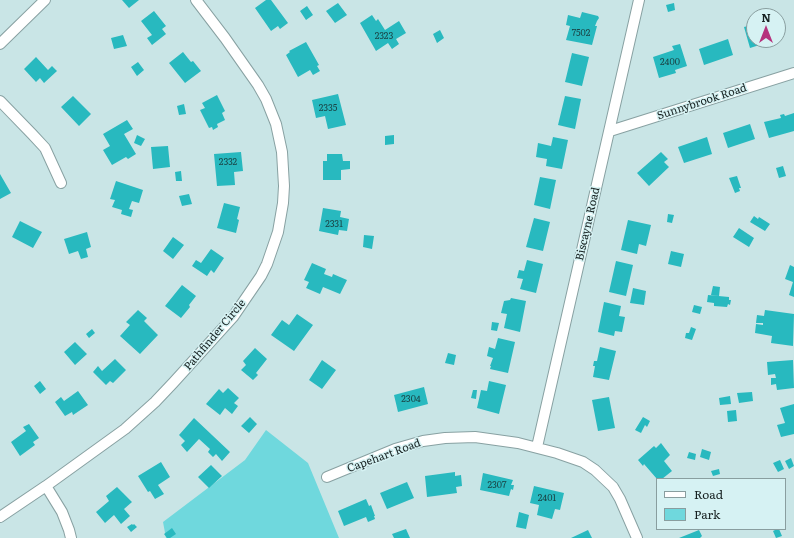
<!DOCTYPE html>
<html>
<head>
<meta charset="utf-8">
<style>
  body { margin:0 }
  #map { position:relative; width:794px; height:538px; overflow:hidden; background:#c9e5e6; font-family:Literata,serif }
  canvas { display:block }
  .legend { position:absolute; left:656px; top:478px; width:130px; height:52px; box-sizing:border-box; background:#d6f2f3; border:1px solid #899e9f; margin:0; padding:5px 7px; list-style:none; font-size:12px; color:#162020 }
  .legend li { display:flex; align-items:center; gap:8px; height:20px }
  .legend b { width:20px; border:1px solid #899e9f }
  .north { position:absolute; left:746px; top:8px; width:40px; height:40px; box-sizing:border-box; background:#d6f2f3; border:1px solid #899e9f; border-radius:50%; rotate:0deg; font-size:11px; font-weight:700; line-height:16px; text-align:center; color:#162020 }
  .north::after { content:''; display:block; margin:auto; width:14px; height:18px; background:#b5337d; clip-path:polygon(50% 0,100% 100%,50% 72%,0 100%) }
</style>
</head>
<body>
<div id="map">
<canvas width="794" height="538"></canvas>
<ul class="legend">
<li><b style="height:5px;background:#fff"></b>Road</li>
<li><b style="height:11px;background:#6fd8dd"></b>Park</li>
</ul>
<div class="north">N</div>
</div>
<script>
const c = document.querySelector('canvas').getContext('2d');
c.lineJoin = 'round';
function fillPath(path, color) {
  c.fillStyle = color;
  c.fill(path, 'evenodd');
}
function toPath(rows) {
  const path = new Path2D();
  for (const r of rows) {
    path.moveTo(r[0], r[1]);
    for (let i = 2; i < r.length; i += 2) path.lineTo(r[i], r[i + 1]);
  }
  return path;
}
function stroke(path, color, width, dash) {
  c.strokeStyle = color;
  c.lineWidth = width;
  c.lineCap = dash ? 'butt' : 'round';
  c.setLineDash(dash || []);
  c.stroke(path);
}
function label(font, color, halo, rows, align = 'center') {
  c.font = font + ' Literata,serif';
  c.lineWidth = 3;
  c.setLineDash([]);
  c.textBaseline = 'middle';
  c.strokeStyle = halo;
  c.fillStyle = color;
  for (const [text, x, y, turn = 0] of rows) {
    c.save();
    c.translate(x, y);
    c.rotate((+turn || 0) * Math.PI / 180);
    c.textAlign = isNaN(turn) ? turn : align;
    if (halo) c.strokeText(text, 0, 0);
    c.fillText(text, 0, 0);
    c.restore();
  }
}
const green = toPath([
  [266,430,308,463,339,538,166,538,163,522,245,460]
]);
const building = toPath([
  [122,0,139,0,129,8],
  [266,0,271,0,288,23,280,29,278,26,271,31,255,8],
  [338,3,347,15,335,23,326,11],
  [674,3,675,10,668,12,666,5],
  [307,6,313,15,306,20,300,11],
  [154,11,166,26,162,29,166,34,152,45,147,38,152,35,141,21],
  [582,12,598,16,599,18,597,21,595,26,597,26,592,45,566,40,570,26,566,25,568,15,580,18],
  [372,15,376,21,378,19,385,30,399,21,406,33,396,39,399,44,392,49,388,43,376,51,360,23],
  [752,25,754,29,754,40,775,40,750,48,744,27],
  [440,30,444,38,437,43,433,34],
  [123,35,127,46,114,49,111,38],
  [728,39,733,55,704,65,699,49],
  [306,42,319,65,317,66,320,71,313,75,310,70,298,77,286,55,290,52,289,51],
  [680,44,687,66,675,70,676,73,659,78,653,57,674,50,672,46],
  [183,52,191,62,193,61,201,71,185,83,169,63],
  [572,53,589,57,582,86,565,82],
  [36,57,48,70,52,66,57,71,44,83,40,78,36,82,24,69],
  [138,62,144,70,137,76,131,67],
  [338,94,346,125,328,129,325,116,316,118,312,100],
  [217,95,225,111,222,113,225,120,217,124,218,127,213,130,212,127,209,128,200,110,205,108,202,103],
  [73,96,91,114,79,126,61,107],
  [565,96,581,99,575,129,558,125],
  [184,104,186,114,179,115,177,106],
  [794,113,794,131,769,138,764,122,781,118,780,115,784,114,785,116],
  [127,120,133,129,124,134,136,154,128,159,126,157,112,165,103,150,110,146,103,134],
  [750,124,755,139,728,148,723,133],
  [137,135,145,139,141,146,134,143],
  [394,135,394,144,385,145,385,136],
  [553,137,568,140,562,169,546,166,547,159,536,157,538,143,551,146],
  [707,137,712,154,684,163,678,147],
  [168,146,170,167,153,169,151,147],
  [241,152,243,171,234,172,235,185,217,186,214,154],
  [661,152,668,159,664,162,669,167,649,186,637,173],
  [327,154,342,154,343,161,350,161,350,169,341,170,341,180,323,180,323,161,327,161],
  [783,166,786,176,779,178,776,168],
  [181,171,182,181,176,181,175,172],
  [0,174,11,193,0,199],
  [737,176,741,188,739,188,740,191,735,193,729,178],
  [540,177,556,180,550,209,534,205],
  [116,181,143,190,139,203,132,201,129,209,133,210,131,217,121,214,122,210,112,207,115,200,110,199],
  [189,194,192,204,182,206,179,196],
  [224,203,240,207,237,219,239,220,236,233,217,228],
  [323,208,341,211,340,217,349,219,347,231,339,230,338,235,319,231],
  [668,214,674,215,672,223,667,222],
  [754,216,758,219,759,217,770,224,765,231,750,222],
  [534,218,550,222,543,251,526,247],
  [628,220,651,225,646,246,639,244,637,254,621,250],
  [20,221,42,232,33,248,12,237],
  [739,228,754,238,749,247,733,237],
  [87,232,91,247,86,249,88,257,81,259,78,251,69,254,64,239],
  [364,235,374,236,372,249,363,247],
  [173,237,184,245,173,259,163,251],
  [211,249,224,258,214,273,211,270,207,276,192,266,196,260,201,263],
  [671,251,684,254,681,267,668,264],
  [527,260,543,264,536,293,520,289,523,279,517,278,519,270,524,271],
  [616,261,633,265,626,296,609,292],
  [312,263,326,269,324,274,332,277,333,274,347,280,340,294,323,287,320,294,306,288,309,282,304,280],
  [790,265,794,267,794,297,789,295,793,282,785,279],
  [182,285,196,296,189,305,190,307,181,318,165,306],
  [713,286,720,287,719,296,711,295],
  [633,288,646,291,644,305,630,303],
  [708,295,729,297,729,300,731,300,730,305,728,304,727,307,714,306,714,303,707,302],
  [511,298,526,301,520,332,504,328,507,314,501,313,504,301,510,300],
  [604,302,621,306,619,316,625,317,622,332,615,331,614,336,598,332],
  [694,305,702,307,700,314,692,312],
  [138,310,147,318,144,321,158,335,140,354,120,336,130,325,126,322],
  [765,310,794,314,793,346,771,343,772,336,755,333,756,324,763,325,763,323,756,323,757,315,764,316],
  [297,314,313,325,294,351,271,335,282,320,289,325],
  [492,322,499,323,497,331,491,330],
  [691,327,696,329,692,340,685,338,686,333,689,333],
  [92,329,95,333,89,338,86,334],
  [498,338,515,342,508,373,490,369,491,366,490,366,493,358,487,356,489,347,495,349],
  [75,342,87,354,75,365,64,352],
  [600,347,616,351,609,380,593,377,595,366,593,366,594,361,597,361],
  [255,348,267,359,256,373,258,375,253,380,241,370,246,365,243,361],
  [448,353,456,355,454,365,445,363],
  [115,359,126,370,113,383,110,381,106,385,93,372,98,366,102,371],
  [322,360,336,370,322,389,309,380],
  [793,360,794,388,777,390,776,384,771,385,771,378,776,378,775,374,768,375,767,362],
  [40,381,46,389,40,394,34,386],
  [489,381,506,385,499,414,477,408,481,390,487,391],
  [424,387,428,404,398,412,394,395],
  [228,388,239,398,234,403,238,406,232,414,225,408,220,415,206,404,219,389,223,393],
  [473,390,477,390,476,399,471,398],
  [78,391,88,405,73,415,72,412,65,416,55,402,61,397,64,401],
  [752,392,753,401,739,403,737,393],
  [730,396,731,404,720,405,719,398],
  [609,397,615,428,598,431,592,400],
  [794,404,794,434,781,437,777,425,785,423,780,408],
  [736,410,737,421,728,422,727,411],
  [250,417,257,424,249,433,241,426],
  [643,417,650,421,647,427,645,425,641,433,635,430],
  [194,418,230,452,222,461,216,454,213,457,208,452,210,449,199,439,187,452,181,445,185,441,179,435],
  [29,424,39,438,33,442,35,445,20,456,11,442,26,431,23,427],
  [661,443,670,455,664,461,672,471,662,479,657,479,644,464,643,466,638,460,654,446,656,448],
  [702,449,711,452,709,460,700,457],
  [689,452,696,454,695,460,687,458],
  [791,458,794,466,789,469,785,461],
  [780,460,784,469,778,472,773,463],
  [161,462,170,477,158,485,164,494,155,499,150,491,148,492,138,476],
  [211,465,222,476,209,488,198,477],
  [719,469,720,474,713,476,711,471],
  [455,472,455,476,461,475,462,486,456,487,457,493,427,497,425,476],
  [483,473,513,480,511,485,514,485,513,490,511,489,509,496,480,490],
  [407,482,414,498,387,509,380,493],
  [534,486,564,493,560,510,555,509,552,519,537,515,539,505,530,503],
  [117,487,132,502,124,509,130,516,121,524,114,515,105,523,96,512,109,501,106,496],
  [366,499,369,506,371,505,375,516,374,516,375,519,368,522,366,517,344,526,338,511],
  [519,512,529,515,526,529,516,527],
  [132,524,133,525,134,524,137,527,131,532,127,527],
  [172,528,176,534,170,538,167,538,164,534],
  [406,529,410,538,394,538,392,534],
  [777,529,779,529,782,536,776,538,773,531],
  [588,530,592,538,571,538],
  [699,530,702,536,700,538,679,538]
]);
const minor = toPath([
  [0,44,45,0],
  [0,101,32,134,45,148,61,183],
  [610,131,794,73],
  [537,447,639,0],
  [327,477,395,449,423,441,445,438,475,437,518,443,557,453,583,462,595,470,613,487,620,499,637,538],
  [46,486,62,512,69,530,71,538],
  [0,517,46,486,125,429,155,402,173,383,233,317,261,276,267,264,278,232,283,203,284,186,282,152,276,124,266,99,258,85,225,38,196,0]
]);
const numberNames = [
  ["7502",581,33],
  ["2323",384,36],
  ["2400",670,62],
  ["2335",328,108],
  ["2332",228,162],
  ["2331",334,224],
  ["2304",411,399],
  ["2307",497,485],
  ["2401",547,498]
];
const streetNames = [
  ["Sunnybrook Road",702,102,-18],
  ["Biscayne Road",588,224,-77],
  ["Pathfinder Circle",215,335,-50],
  ["Capehart Road",384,456,-20]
];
fillPath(green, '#6fd8dd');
fillPath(building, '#28b9bf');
stroke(minor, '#88a1a2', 12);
stroke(minor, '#fff', 10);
label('9px', '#1a4648', null, numberNames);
label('11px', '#162020', '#d6f2f3', streetNames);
</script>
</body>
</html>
